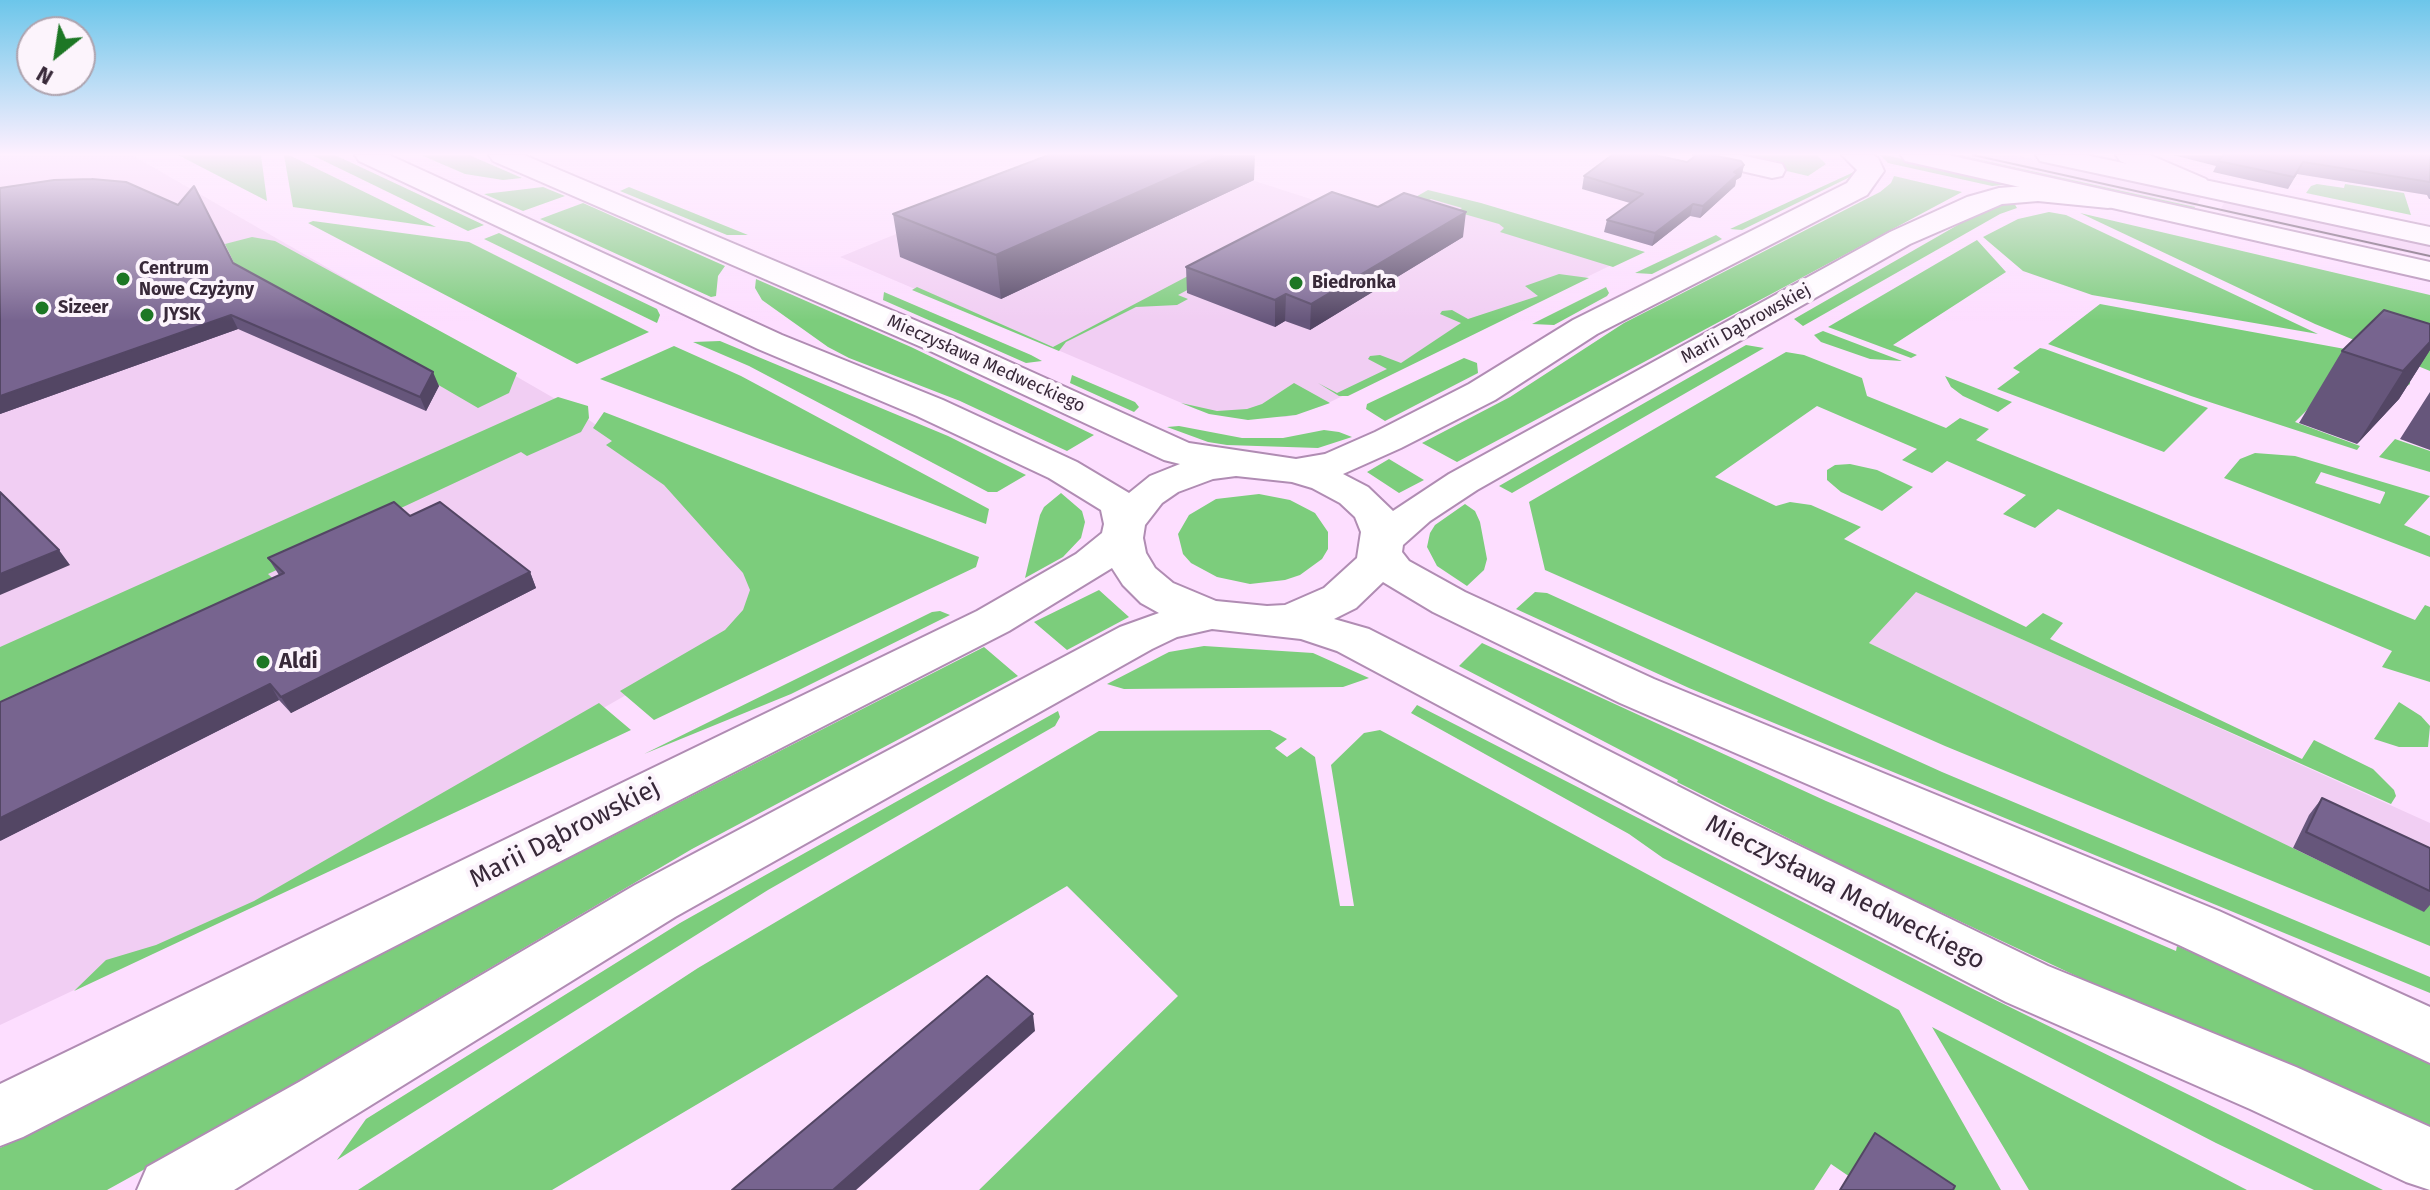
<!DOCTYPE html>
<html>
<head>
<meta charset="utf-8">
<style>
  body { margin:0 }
  #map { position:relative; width:2430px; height:1190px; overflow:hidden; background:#fddeff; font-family:"Fira Sans",sans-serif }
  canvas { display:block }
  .north { position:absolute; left:16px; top:16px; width:80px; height:80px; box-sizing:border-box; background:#fcf4fc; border:2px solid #aea3ae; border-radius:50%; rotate:210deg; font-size:22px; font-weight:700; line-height:32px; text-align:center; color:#382939 }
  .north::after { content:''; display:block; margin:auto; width:28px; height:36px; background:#1d7725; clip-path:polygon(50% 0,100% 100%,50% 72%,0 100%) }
</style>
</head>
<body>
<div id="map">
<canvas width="2430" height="1190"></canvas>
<div class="north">N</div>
</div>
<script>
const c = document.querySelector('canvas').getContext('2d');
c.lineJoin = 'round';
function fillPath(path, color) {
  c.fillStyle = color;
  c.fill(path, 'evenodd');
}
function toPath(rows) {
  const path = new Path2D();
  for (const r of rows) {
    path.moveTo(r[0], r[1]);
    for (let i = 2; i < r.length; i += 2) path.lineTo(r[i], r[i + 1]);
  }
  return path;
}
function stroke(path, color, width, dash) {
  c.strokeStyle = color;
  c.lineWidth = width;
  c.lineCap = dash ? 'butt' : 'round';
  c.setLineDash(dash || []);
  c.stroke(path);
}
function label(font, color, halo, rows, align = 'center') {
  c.font = font + ' "Fira Sans",sans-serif';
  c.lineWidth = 8;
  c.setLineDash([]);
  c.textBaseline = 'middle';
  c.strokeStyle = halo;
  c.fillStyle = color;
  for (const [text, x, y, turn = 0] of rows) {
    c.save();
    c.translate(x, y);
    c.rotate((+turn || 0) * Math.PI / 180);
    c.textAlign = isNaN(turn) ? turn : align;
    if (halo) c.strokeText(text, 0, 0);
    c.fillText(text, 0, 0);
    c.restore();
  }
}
const built = toPath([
  [0,155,132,155,578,412,671,479,761,581,764,616,282,892,0,1025],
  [1088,155,1174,155,1326,204,1373,223,1424,194,1630,256,1322,406,1286,417,1198,410,840,257],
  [1959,155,2013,155,2202,196,2195,207],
  [2225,201,2430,246,2430,258,2219,212],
  [1915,591,2430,823,2430,898,2424,912,1869,643]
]);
const green = toPath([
  [178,155,261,155,267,201],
  [284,155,289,155,436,227,293,207],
  [312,155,335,155,484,225,468,231],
  [421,155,469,155,522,178,503,180,465,174],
  [1719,155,1817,155,1826,164,1808,176],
  [1880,155,1885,155,2012,184,1992,186,1888,163],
  [1942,155,1959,155,2195,207,2193,211],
  [1856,171,1854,175,1742,230,1730,229],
  [1894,176,1962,192,1457,462,1422,443,1510,397,1624,323,1880,192,1891,183],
  [2317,184,2344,188,2345,184,2404,193,2411,215,2306,193,2311,186],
  [543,187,565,196,523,211,484,194],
  [629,187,748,235,727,235,620,191],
  [1428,190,1481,203,1645,252,1613,267,1500,232,1504,228,1499,224,1457,212,1462,208,1431,199,1385,224,1316,221,1178,295,1188,299,1177,305,1136,307,1066,342,1059,351,912,290,917,287,1053,347,1321,206,1373,221],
  [583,203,725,266,718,276,716,296,711,297,540,219],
  [1996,203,2014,203,2017,208,2000,214,1803,326,1794,319],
  [2049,212,2066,215,2318,334,2092,295,2023,271,1983,237,2018,219],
  [2080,213,2430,295,2430,371,2315,324],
  [313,221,469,242,649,332,577,364,308,223],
  [499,233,657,309,660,315,657,323,484,239],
  [1716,235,1722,239,1652,274,1635,273],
  [252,237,275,241,517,373,509,393,478,408,236,267,225,244],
  [1977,240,2006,272,1893,345,1917,355,1911,358,1828,327],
  [1559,274,1589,278,1348,396,1339,396,1318,383,1337,393,1387,369,1368,359,1370,356,1380,355,1401,363,1461,323,1440,314,1442,311,1452,310,1468,319,1538,296,1525,286],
  [756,279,911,347,1094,435,1067,451,960,401,849,358,828,347,762,300,755,288],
  [1606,287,1609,293,1607,296,1554,325,1532,324],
  [884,292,1031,355,1042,361,1026,363,883,300],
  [2100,304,2345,349,2410,379,2410,384,2393,396,2339,378,2295,422,2360,446,2357,450,2191,396,2048,344],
  [1823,331,1902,361,1870,359,1821,342,1814,335],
  [720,341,948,436,1026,475,997,492,988,492,749,366,693,342],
  [1746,345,1764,348,1512,493,1499,486],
  [674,346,741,376,989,509,986,524,600,379],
  [2040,348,2045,349,2208,408,2164,452,1997,389,2020,372,2013,368],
  [1786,352,1804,355,1862,378,1867,396,1946,428,1960,418,1989,429,1976,440,2415,620,2425,605,2430,607,2430,682,2382,667,2392,651,2058,509,2035,528,2003,514,2026,495,1947,461,1932,473,1902,460,1917,449,1817,406,1715,477,1776,506,1790,502,1811,505,1861,527,1844,539,2026,627,2043,613,2063,623,2050,639,2302,759,2314,740,2373,769,2394,790,2396,796,2391,804,1916,592,1869,643,2423,911,2430,898,2430,946,1945,746,1545,570,1529,502],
  [1464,358,1477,363,1478,373,1385,421,1366,409,1367,404],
  [1072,375,1135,402,1139,407,1134,412,1070,383],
  [1945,376,2012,402,1998,412,1963,396,1951,387],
  [1294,383,1330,403,1296,415,1248,420,1209,414,1181,403,1217,411,1247,409,1262,404],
  [558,397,588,406,589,418,581,432,527,456,521,452,298,556,300,559,268,574,284,589,0,720,0,647],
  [604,412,979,557,976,567,654,720,620,691,725,630,743,610,750,590,743,573,664,485,606,445,612,441,593,428],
  [1179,426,1242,438,1283,438,1324,430,1339,432,1352,437,1318,448,1227,445,1208,442,1167,427],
  [2395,439,2430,451,2430,472,2379,457],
  [2255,453,2295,456,2430,496,2404,525,2430,536,2430,557,2224,478,2240,459],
  [2321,472,2385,492,2385,493,2380,504,2315,483],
  [1389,459,1424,480,1399,493,1367,472],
  [1850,464,1877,470,1913,487,1882,511,1841,492,1827,480,1827,470,1835,465],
  [1061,493,1082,511,1085,522,1081,538,1063,557,1025,578,1040,515,1044,507],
  [1259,494,1290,500,1315,513,1328,532,1328,549,1322,559,1300,575,1285,580,1250,584,1217,577,1191,563,1183,554,1178,534,1189,515,1216,499],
  [1465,504,1475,511,1480,522,1487,559,1484,570,1467,586,1437,566,1427,547,1430,533,1435,525],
  [1099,590,1129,617,1067,650,1034,622],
  [1535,592,1547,593,1942,772,2430,977,2430,993,1689,688,1516,609],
  [940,611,950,615,791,694,644,754,932,612],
  [1482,643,1826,801,2176,951,2177,946,2430,1054,2430,1142,1859,874,1677,782,1678,780,1459,666],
  [1204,646,1313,653,1369,678,1343,687,1124,689,1107,684,1169,652],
  [984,647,1018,676,692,849,203,1137,107,1190,0,1190,0,1148],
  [2399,702,2421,716,2430,726,2428,747,2399,747,2374,739],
  [599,703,631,730,74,991,106,960,156,945,254,901],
  [1417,705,1971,988,2383,1190,2314,1190,2216,1143,1663,858,1629,834,1411,713],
  [1058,711,1060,717,1055,726,768,890,337,1160,366,1119,680,923],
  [1270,730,1287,739,1275,748,1287,757,1301,747,1315,757,1340,906,1354,906,1331,765,1364,733,1380,730,1899,1010,2001,1190,1869,1190,1831,1164,1814,1190,979,1190,1178,996,1067,886,552,1190,358,1190,698,968,1099,731],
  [1932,1027,2247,1190,2029,1190]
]);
const minor = toPath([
  [355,155,389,155,782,335,943,400,1077,462,1129,493,1150,476,1180,464,1164,460,926,349,493,161,489,155,524,155,950,335,1189,443,1296,459,1325,454,1375,432,1469,384,1573,320,1847,183,1857,170,1842,155,1873,155,1878,158,1884,171,1867,195,1597,334,1495,400,1401,448,1343,474,1368,487,1393,511,1449,474,1890,232,1967,197,1999,188,2038,185,2118,194,2122,200,2118,206,2108,208,2038,201,2002,204,1910,244,1477,490,1430,521,1403,545,1402,552,1409,561,1465,592,1654,679,2219,911,2430,1007,2430,1063,2179,945,1620,703,1433,612,1383,582,1356,608,1334,619,1369,629,1723,809,2048,966,2296,1067,2430,1127,2430,1190,2406,1182,2250,1109,2006,1002,1685,837,1337,651,1301,639,1212,629,1177,637,1152,649,675,917,234,1190,137,1190,147,1167,299,1082,635,885,1120,627,1159,613,1141,603,1123,585,1112,568,1009,631,23,1137,0,1146,0,1084,977,611,1076,554,1102,533,1104,524,1101,510,1049,478,917,416,758,349,359,161,355,155],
  [1236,476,1292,482,1312,488,1340,503,1355,517,1361,532,1357,558,1324,588,1285,605,1267,606,1216,601,1173,583,1155,568,1146,553,1143,538,1145,525,1162,503,1178,492,1213,479,1236,476],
  [1694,155,1740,155,1782,164,1785,170,1782,176,1772,178,1698,161,1694,155],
  [2116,155,2150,155,2206,179,2210,185,2206,191,2196,193,2186,191,2120,161,2116,155]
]);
const major = toPath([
  [1901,155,1948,155,2430,262,2430,280,1914,163,1905,161,1901,155],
  [2036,155,2085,155,2430,227,2430,245,2049,163,2040,161,2036,155]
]);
const tram = toPath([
  [1973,155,2430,256]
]);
const wall = toPath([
  [2173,155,2430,155,2430,199,2429,199,2427,195,2297,174,2288,189,2213,172,2216,166],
  [1687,162,1744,165,1741,177,1736,180,1735,186,1700,218,1690,216,1652,246,1604,232,1607,220,1630,203,1582,189,1584,176],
  [1254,180,1001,299,900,257,893,214],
  [0,188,233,263,439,386,426,411,238,329,0,414],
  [1463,237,1310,330,1285,321,1275,327,1187,293,1186,267],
  [2430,324,2430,350,2399,399,2357,444,2299,423,2342,351],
  [2430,392,2430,450,2400,439],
  [410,516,530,572,536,588,291,713,279,700,0,841,279,575,268,558],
  [2322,798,2430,848,2430,905,2424,912,2293,848,2309,815]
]);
const shadedWall = toPath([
  [1222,155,1255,155,1254,180,1001,299,996,255],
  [1744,165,1741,177,1736,180,1735,186,1700,218,1703,206,1734,172],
  [1693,204,1690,216,1652,246,1655,233],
  [1466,212,1463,237,1310,330,1311,304],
  [1286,294,1285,321,1275,327,1275,300],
  [231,315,238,329,0,414,0,396],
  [2430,342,2430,350,2399,399,2357,444,2403,371],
  [433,372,439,386,426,411,420,397],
  [59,550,70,565,0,595,0,574],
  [530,572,536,588,291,713,281,697],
  [270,684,279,700,0,841,0,818],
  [1033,1014,1035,1031,856,1190,833,1190]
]);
const building = toPath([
  [1049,155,1222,155,996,255,893,214,1049,155],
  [1612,155,1654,155,1687,162,1697,155,1712,155,1741,161,1744,165,1734,172,1738,174,1703,206,1693,204,1655,233,1607,220,1643,194,1584,176,1612,155],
  [2223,155,2430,155,2430,182,2303,162,2294,177,2218,161,2223,155],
  [92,179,126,182,178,205,194,186,233,263,433,372,420,397,231,315,0,396,0,188,54,180,92,179],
  [1332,192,1378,207,1404,193,1466,212,1311,304,1286,294,1275,300,1186,267,1332,192],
  [2384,310,2430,324,2430,342,2403,371,2342,351,2384,310],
  [0,492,59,550,0,574,0,492],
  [394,502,410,516,440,502,530,572,281,697,270,684,0,818,0,702,284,573,268,558,394,502],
  [2322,798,2430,848,2430,891,2306,832,2322,798],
  [987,976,1033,1014,833,1190,732,1190,987,976],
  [1875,1133,1955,1186,1953,1190,1840,1190,1875,1133]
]);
const markers = [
  [123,279,8,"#1d7725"],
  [1296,283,8,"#1d7725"],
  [42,308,8,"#1d7725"],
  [147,315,8,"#1d7725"],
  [263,662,8,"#1d7725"]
];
const farPoinames = [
  ["Centrum",139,269],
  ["Nowe Czyżyny",139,290],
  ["Biedronka",1312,283],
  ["Sizeer",58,308],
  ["JYSK",163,315]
];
const farStreetnames = [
  ["Marii Dąbrowskiej",1746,324,-29],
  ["Mieczysława Medweckiego",986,364,24]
];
const poiNames = [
  ["Aldi",279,662]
];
const nearStreetnames = [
  ["Marii Dąbrowskiej",565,834,-27],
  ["Mieczysława Medweckiego",1845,893,27]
];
fillPath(built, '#f1cef3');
fillPath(green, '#7ccd7c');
stroke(minor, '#b08cb3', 4);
stroke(major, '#b08cb3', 4);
fillPath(minor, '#fff');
fillPath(major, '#fff');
stroke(tram, '#5d4b5e', 2);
fillPath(wall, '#66567b');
fillPath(shadedWall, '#534664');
fillPath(building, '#77648f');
stroke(building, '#534664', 2);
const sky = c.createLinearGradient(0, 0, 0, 321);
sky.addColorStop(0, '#6cc6ea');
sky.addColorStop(0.48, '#fef0ff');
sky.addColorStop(1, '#fef0ff00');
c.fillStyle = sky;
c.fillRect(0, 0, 2430, 321);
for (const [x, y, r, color] of markers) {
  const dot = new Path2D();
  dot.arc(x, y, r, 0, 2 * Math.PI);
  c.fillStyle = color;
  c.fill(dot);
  stroke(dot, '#fcf4fc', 3);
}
label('bold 18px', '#382939', '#fcf4fc', farPoinames, 'left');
label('18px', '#382939', '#fcf4fc', farStreetnames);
label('bold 22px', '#382939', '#fcf4fc', poiNames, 'left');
label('26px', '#382939', '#fcf4fc', nearStreetnames);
</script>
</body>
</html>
